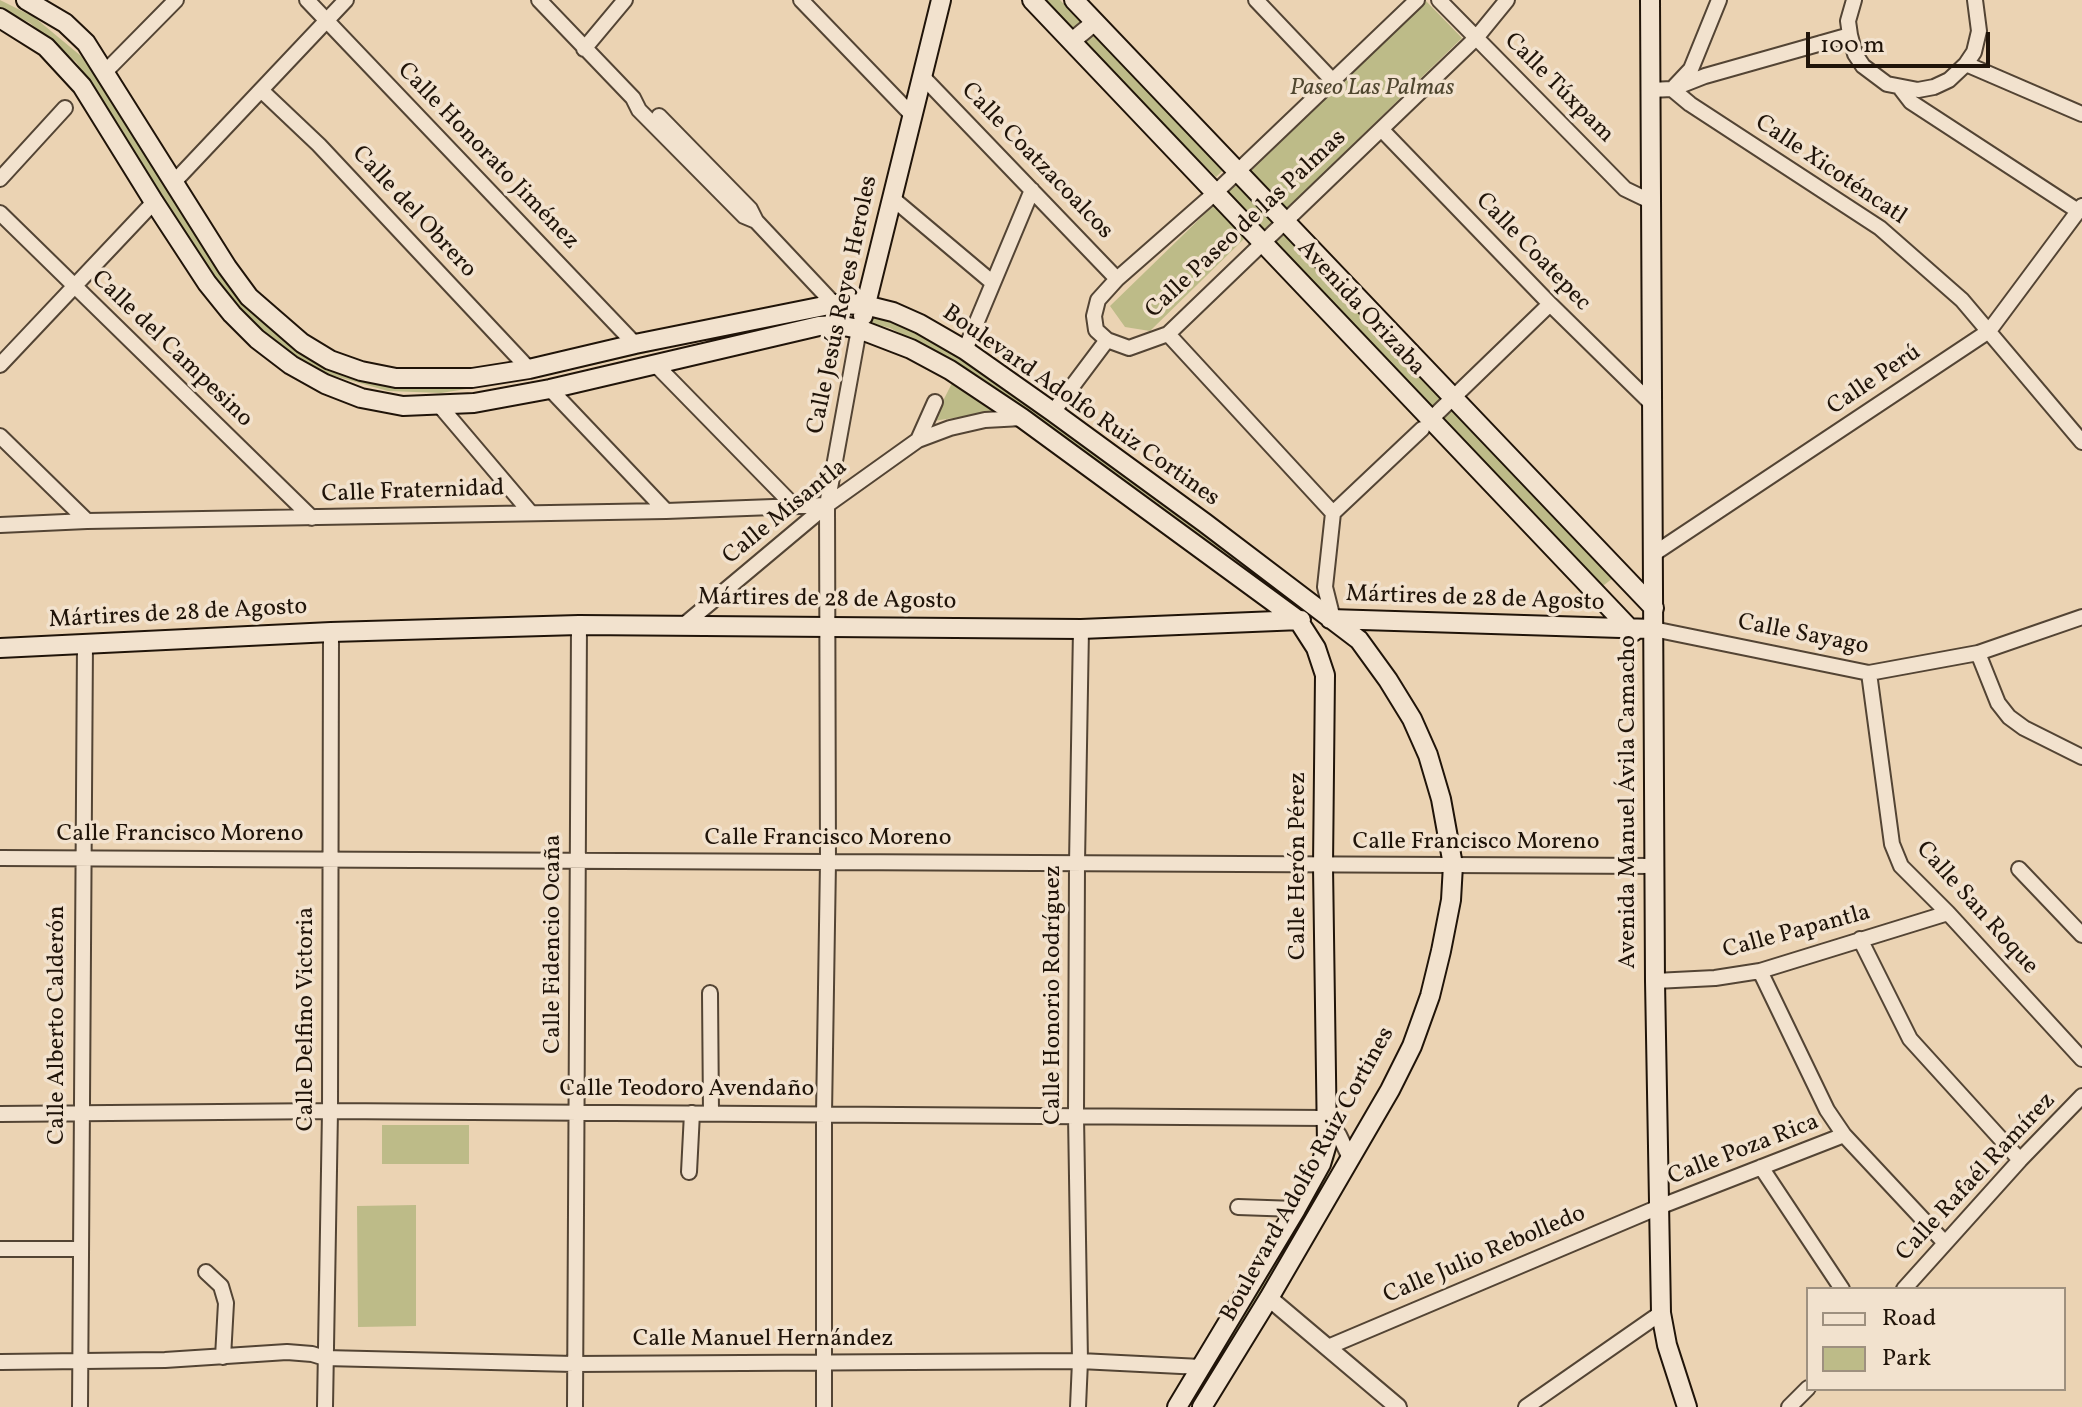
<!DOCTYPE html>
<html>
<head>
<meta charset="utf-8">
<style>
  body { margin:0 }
  #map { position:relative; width:2082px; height:1407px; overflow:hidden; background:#ebd3b3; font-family:Vollkorn,serif }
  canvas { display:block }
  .legend { position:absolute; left:1806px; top:1287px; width:260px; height:104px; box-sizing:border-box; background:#f2e2ce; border:2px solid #9e907f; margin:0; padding:10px 14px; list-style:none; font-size:24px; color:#201409 }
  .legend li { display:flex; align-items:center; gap:16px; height:40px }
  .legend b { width:40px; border:2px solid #9e907f }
  .scale { position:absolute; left:1806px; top:32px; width:184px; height:36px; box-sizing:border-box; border:4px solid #201409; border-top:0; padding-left:10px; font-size:24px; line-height:28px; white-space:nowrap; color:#201409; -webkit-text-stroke:6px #f2e2ce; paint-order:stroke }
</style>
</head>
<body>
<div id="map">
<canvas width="2082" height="1407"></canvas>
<ul class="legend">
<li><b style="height:10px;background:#f2e2ce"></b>Road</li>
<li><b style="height:22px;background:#bdbb88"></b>Park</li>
</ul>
<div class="scale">100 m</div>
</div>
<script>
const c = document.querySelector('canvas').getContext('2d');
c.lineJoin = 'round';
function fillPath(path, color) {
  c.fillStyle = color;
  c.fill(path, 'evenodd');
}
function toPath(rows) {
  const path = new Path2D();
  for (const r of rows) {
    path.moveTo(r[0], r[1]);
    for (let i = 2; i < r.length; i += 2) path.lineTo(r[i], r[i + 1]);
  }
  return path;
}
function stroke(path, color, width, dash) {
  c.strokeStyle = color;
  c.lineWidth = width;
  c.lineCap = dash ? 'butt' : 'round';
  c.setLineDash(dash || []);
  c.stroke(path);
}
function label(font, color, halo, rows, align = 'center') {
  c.font = font + ' Vollkorn,serif';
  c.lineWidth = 7;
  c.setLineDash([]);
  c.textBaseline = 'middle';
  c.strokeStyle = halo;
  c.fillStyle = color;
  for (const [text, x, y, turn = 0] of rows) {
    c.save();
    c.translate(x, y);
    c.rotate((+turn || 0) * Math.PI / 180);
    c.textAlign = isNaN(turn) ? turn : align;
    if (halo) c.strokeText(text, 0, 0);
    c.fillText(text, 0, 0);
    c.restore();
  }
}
const green = toPath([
  [0,0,34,17,81,56,126,120,197,239,228,283,268,326,328,365,389,384,439,385,533,371,783,312,849,310,849,318,787,321,536,378,441,393,388,391,324,373,262,334,219,289,119,125,76,62,30,23,0,8],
  [1040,0,1060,0,1084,26,1074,35],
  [1426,1,1462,38,1283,212,1248,174],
  [1095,30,1226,167,1216,177,1082,41],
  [1237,182,1274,221,1260,234,1223,195],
  [1219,200,1249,234,1150,331,1125,327,1110,306],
  [1284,230,1444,400,1432,411,1269,244],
  [871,312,929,335,1307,599,1289,600,1142,492,922,345,890,328,870,323],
  [953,381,995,412,933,421],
  [1452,408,1613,578,1599,589,1440,420],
  [382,1125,469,1125,469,1164,382,1164],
  [1336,1137,1338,1144,1334,1161,1319,1195,1273,1276,1190,1407,1183,1407,1269,1274,1315,1193],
  [416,1205,416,1326,358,1327,357,1206]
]);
const minor = toPath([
  [307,0,635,344],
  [539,0,633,98,639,110,744,216,756,221],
  [801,0,912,115],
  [1256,0,1333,81],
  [1417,0,1215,193,1117,279,1098,300,1094,316,1096,330,1107,340,1129,348,1168,334,1476,38,1507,0],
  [1439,0,1625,189,1652,202],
  [1854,0,1848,21,1850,35,1855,54,1863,66,1887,84,1918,90,1934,87,1949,80,1966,64,1974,52,1979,31,1975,0],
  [584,49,625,0],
  [1966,64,2082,114],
  [105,72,176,0],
  [922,76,1117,279],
  [1675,86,1691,69,1719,0],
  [1672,89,1690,104,1880,228,1962,300,2082,442],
  [1901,89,1911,102,2078,211],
  [1650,90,1672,89,1705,76,1850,35],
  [262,91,319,145,529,369],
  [659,116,750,209,756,221,834,304],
  [1382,130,1550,304,1653,405],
  [0,179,65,108],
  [174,182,346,0],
  [892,198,993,283],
  [0,213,312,518],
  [1168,334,1333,513],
  [965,350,1032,190],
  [655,364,794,506],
  [0,365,154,202],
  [550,389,666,511],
  [440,406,530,512],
  [1053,412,1107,340],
  [1431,419,1550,304],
  [0,436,87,521],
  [918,440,935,402],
  [0,525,87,521,666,511,827,505],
  [1655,553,1989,331,2082,206],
  [1333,619,1325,587,1333,513,1422,429],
  [685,624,827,505,918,440,950,428,985,420,1022,418],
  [1653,629,1869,673,1978,653,2082,617],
  [1978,653,1998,703,2009,717,2024,728,2082,757],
  [1869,673,1892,844,1901,866,1948,913,2082,1059],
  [0,858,1656,866],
  [2019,869,2082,935],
  [1860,939,1910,1039,2020,1160],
  [1760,971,1827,1110,1844,1135,1945,1243],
  [1655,981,1715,978,1760,971,1948,913],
  [710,993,711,1113],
  [0,1114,330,1111,1326,1118,1339,1135,1350,1158],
  [1761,1167,1842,1289],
  [689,1172,692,1113],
  [1238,1207,1296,1209],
  [0,1249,81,1249],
  [206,1272,221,1286,226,1303,223,1357],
  [1904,1289,2020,1160,2082,1096],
  [1328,1347,1659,1207,1844,1135],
  [1,1362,165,1360,287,1352,312,1354,325,1358,574,1364,1080,1361,1201,1367],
  [80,1407,85,643],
  [325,1407,330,1111,331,632],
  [575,1407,579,625],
  [824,1407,824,1114,828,862,827,505,859,329],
  [1078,1407,1080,1361,1076,1116,1077,863,1081,629],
  [1526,1407,1661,1313],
  [1789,1407,1808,1388]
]);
const tertiary = toPath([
  [1072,41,1095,22],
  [1269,1298,1398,1407]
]);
const secondary = toPath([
  [26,0,65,23,86,43,227,267,249,297,302,343,330,360,361,371,396,378,472,378,529,369,635,344,834,304,865,305,893,312,920,324,965,350,1053,412,1205,523,1359,640,1388,680,1412,719,1428,755,1441,799,1453,865,1451,900,1441,951,1430,996,1412,1046,1390,1090,1269,1298,1202,1407],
  [1032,0,1633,632],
  [1074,0,1654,608],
  [1650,0,1655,981,1661,1313,1667,1345,1687,1407],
  [0,18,46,47,82,86,154,202,207,283,232,314,257,339,291,365,325,384,361,398,403,406,474,403,550,389,819,326,838,325,859,329,911,349,950,370,1022,418,1298,620,1316,648,1325,675,1323,866,1327,1144,1321,1164,1296,1209,1177,1407],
  [863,316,941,0],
  [1330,619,1653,629],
  [0,648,331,632,579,625,1081,629,1301,620]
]);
const streetNames = [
  ["Calle Túxpam",1558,89,45],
  ["Calle Honorato Jiménez",487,157,46],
  ["Calle Coatzacoalcos",1036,162,46],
  ["Calle Xicoténcatl",1830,171,34],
  ["Calle del Obrero",413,213,47],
  ["Calle Paseo de las Palmas",1247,225,-43],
  ["Calle Coatepec",1532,253,46],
  ["Calle Jesús Reyes Heroles",844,305,-78],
  ["Avenida Orizaba",1360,309,47],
  ["Calle del Campesino",171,350,44],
  ["Calle Perú",1875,381,-34],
  ["Boulevard Adolfo Ruiz Cortines",1080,407,35],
  ["Calle Fraternidad",413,493,-2],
  ["Calle Misantla",786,513,-39],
  ["Mártires de 28 de Agosto",1475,600,2],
  ["Mártires de 28 de Agosto",827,601,1],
  ["Mártires de 28 de Agosto",178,615,-3],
  ["Calle Sayago",1803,636,11],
  ["Avenida Manuel Ávila Camacho",1630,802,-90],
  ["Calle Francisco Moreno",180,836],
  ["Calle Francisco Moreno",828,840],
  ["Calle Francisco Moreno",1476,844],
  ["Calle Herón Pérez",1300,866,-90],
  ["Calle San Roque",1976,909,48],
  ["Calle Papantla",1797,933,-15],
  ["Calle Fidencio Ocaña",555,944,-90],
  ["Calle Honorio Rodríguez",1055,995,-90],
  ["Calle Delfino Victoria",308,1019,-90],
  ["Calle Alberto Calderón",59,1025,-90],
  ["Calle Teodoro Avendaño",687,1091],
  ["Calle Poza Rica",1744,1151,-21],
  ["Boulevard Adolfo Ruiz Cortines",1309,1175,-61],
  ["Calle Rafaél Ramírez",1977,1178,-47],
  ["Calle Julio Rebolledo",1485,1256,-23],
  ["Calle Manuel Hernández",763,1341]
];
const parkNames = [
  ["Paseo Las Palmas",1372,90]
];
fillPath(green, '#bdbb88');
stroke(minor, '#534434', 18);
stroke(tertiary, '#534434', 20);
stroke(secondary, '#201409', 22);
stroke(minor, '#f2e2ce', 14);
stroke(tertiary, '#f2e2ce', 16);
stroke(secondary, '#f2e2ce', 18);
label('24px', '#201409', '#f2e2ce', streetNames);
label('italic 24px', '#4f462f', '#f2e2ce', parkNames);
</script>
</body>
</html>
